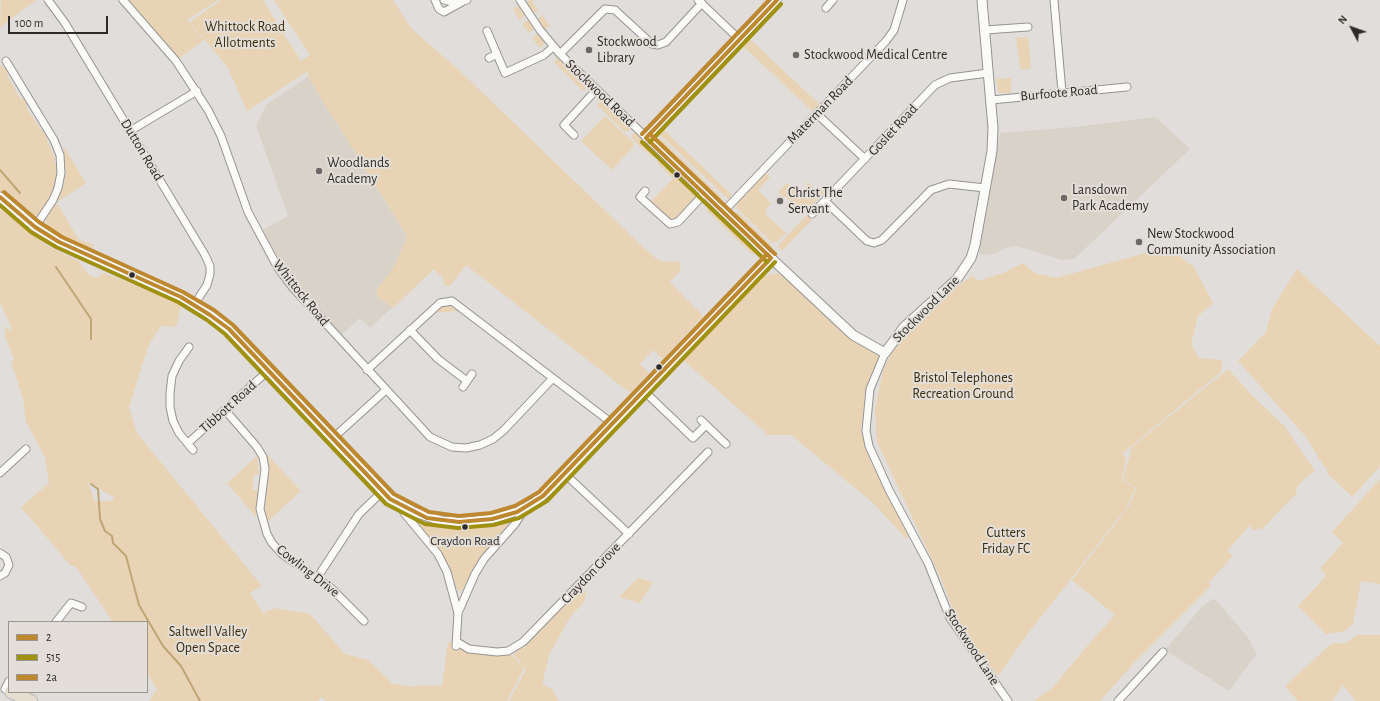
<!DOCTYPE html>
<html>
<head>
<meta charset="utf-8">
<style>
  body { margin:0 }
  #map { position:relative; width:1380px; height:701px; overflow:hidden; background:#e0ddda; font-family:"Alegreya Sans",sans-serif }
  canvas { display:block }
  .legend { position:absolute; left:8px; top:621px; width:140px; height:72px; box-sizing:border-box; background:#e3ded7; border:1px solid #9a9691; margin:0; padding:5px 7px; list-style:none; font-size:12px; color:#2d2b29 }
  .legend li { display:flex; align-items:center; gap:8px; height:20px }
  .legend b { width:20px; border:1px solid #9a9691 }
  .north { position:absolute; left:1332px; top:8px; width:40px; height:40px; -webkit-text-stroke:3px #e3ded7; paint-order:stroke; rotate:311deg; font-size:11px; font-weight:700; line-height:16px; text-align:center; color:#2d2b29 }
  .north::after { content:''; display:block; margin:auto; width:14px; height:18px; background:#2d2b29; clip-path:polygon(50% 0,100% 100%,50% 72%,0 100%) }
  .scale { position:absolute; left:8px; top:16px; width:100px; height:18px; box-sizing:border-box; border:2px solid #2d2b29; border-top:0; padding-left:5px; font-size:12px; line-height:14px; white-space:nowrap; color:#2d2b29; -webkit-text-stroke:3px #e3ded7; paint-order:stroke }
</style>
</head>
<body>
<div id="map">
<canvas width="1380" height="701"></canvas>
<ul class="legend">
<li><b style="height:5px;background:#bd8830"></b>2</li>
<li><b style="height:5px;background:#a19110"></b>515</li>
<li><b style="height:5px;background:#bd8830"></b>2a</li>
</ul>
<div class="north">N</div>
<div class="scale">100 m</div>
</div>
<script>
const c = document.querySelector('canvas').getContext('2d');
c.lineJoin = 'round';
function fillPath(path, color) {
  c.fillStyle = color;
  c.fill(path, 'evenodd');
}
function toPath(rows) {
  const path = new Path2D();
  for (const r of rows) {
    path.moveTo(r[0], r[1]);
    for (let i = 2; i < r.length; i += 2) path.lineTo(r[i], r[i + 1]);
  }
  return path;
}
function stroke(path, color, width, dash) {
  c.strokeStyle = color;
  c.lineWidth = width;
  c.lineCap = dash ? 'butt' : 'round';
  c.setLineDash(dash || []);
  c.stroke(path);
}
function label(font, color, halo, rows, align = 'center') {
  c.font = font + ' "Alegreya Sans",sans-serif';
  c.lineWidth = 4;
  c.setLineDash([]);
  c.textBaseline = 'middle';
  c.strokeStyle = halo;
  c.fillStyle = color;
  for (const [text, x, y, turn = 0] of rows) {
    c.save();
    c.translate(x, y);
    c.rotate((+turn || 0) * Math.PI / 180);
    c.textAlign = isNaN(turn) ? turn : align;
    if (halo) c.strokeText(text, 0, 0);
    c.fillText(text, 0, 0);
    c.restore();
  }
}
const built = toPath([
  [308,77,406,235,434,268,370,328,360,318,341,335,294,284,279,263,263,230,288,216,256,125,268,103],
  [1155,117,1190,149,1074,259,1062,260,1017,246,1005,248,994,254,979,255,1000,133,1075,127],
  [1215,599,1247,636,1257,654,1229,691,1165,650,1201,608,1211,600]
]);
const green = toPath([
  [1,0,36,0,0,27],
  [127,0,218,0,187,20,204,40,178,59,161,37],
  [221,0,263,0,301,61,310,55,274,0,393,0,411,28,462,73,645,249,658,260,667,262,679,261,681,270,670,282,703,316,663,359,653,350,640,364,649,373,630,393,466,265,450,286,445,286,443,278,434,269,393,308,377,296,377,289,394,267,407,236,308,77,308,71,247,111,228,68,190,22],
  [529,0,532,0,538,10,534,13,532,13,526,3],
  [519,6,525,16,519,20,513,9],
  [542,15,550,26,546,29,544,29,537,20],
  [528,20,534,29,529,33,522,24],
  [538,34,545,43,540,48,532,38],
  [1028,37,1031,68,1021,70,1016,38],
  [750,39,819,104,812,111,743,46],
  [558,58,588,87,583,91,554,62],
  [0,65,8,71,7,75,21,100,24,98,28,103,26,107,41,130,43,129,48,137,47,139,55,159,55,164,58,166,56,184,39,216,32,215,15,202,13,205,0,192],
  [1011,78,1011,93,999,93,996,79],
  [602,100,631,128,629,130,625,132,597,105],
  [605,116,634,143,634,146,612,170,581,141],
  [663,129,732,195,728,199,658,133],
  [635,132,656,153,652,157,632,139,632,135],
  [660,138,722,198,718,202,655,142],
  [65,149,86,183,57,202,63,188,66,172,63,151],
  [661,158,698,194,697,198,677,220,668,221,649,203,673,179,657,163],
  [764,172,770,177,758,190,771,203,766,209,767,211,765,214,786,233,777,242,772,242,736,207,739,200],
  [808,182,817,191,822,188,826,191,804,214,788,199,783,195,781,198,779,197,781,195,778,192,787,183,790,186,792,184,792,188,797,196,808,188,806,183],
  [58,204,78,239,94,245,90,252,48,230,45,218,52,208],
  [711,206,757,250,753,255,706,210],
  [0,209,48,246,78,261,89,275,96,278,104,273,182,303,176,327,161,326,149,344,129,407,137,433,262,586,250,593,263,613,275,608,310,614,345,654,368,660,393,684,417,687,418,685,442,686,448,642,450,641,454,646,485,654,512,655,524,668,507,701,326,701,321,697,318,701,149,701,157,689,147,673,147,622,113,622,76,567,70,565,21,507,49,483,45,457,26,422,23,399,11,361,14,360,5,336,5,325,10,332,11,327,0,302],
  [88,482,113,497,115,500,95,502],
  [737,212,750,223,745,228,732,216],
  [807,215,812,220,782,251,777,246],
  [751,225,773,247,769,251,747,230],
  [1167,247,1194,267,1213,303,1198,316,1191,345,1199,358,1222,360,1221,372,1122,454,1126,457,1122,480,1135,488,1127,507,1027,635,998,676,976,649,956,618,942,581,877,442,875,409,883,371,896,344,944,297,973,275,977,281,1003,273,1023,263,1035,273,1056,278],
  [1297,269,1380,346,1380,466,1352,497,1327,473,1327,468,1323,465,1306,437,1238,361,1266,332,1272,309],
  [776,273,786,277,842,332,856,342,875,352,879,358,865,394,861,431,871,463,910,534,907,539,872,502,791,435,768,435,681,358,756,278],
  [447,305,452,306,459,311,434,313,441,306],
  [1228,369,1250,393,1285,427,1315,471,1303,480,1297,487,1296,494,1261,530,1258,528,1255,531,1249,526,1227,551,1233,556,1209,582,1210,587,1134,663,1100,701,1034,701,1053,687,1088,645,1115,615,1072,580,1129,506,1136,488,1123,479,1132,447],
  [264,451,301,491,267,522,265,505,269,464],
  [257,456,259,474,254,475,252,490,258,490,256,517,227,483],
  [1380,479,1380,584,1361,581,1353,624,1345,631,1326,634,1298,606,1326,576,1320,568,1343,543,1332,532],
  [425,520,455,527,477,526,502,521,506,522,508,525,490,546,462,590,459,591,455,587,444,557,420,527,420,523],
  [638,578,653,582,640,603,619,597],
  [583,588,586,592,584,602,570,617,549,655,542,685,552,689,559,701,509,701,526,669,513,654,524,647,577,591],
  [1356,635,1380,635,1380,701,1356,701,1343,685,1332,701,1298,701,1285,686,1331,644,1346,643]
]);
const stream = toPath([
  [0,170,20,193],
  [56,267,91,319,91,339],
  [91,484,98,489,100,519,105,531,112,536,113,543,126,556,139,605,163,646,181,666,200,701]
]);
const minor = toPath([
  [48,0,65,23,205,255,210,266,210,274,207,285,194,305],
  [123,0,176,61,208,110,221,136,248,212,278,268,293,288,430,437,452,447,466,448,480,445,493,439,504,430,553,378],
  [435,0,439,9,444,12,462,2],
  [444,0,456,3,467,0],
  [520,0,540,30,560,54,771,258],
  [698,0,740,40],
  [1054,0,1062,92],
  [826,8,833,0],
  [985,30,1028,27],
  [487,31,505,73,544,55,553,47],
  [560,54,605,9,615,10,652,44,658,45,666,42,702,3],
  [489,58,497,54],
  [6,61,54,140,60,155,61,173,58,188,53,200,35,227],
  [991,100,1127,87],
  [817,114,865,159],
  [130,131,197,91],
  [574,135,564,125,596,90],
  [646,138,777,0],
  [645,191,640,197,670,224,678,222,704,194],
  [825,201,867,241,874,243,882,240,931,190,949,184,985,188],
  [723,212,886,41,894,30,903,0],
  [812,214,935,85,950,78,988,73],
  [410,330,438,359,467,381],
  [189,347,179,361,172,376,170,393,170,407,173,421,179,433,193,450],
  [885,353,870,389,866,431,869,446,889,490,928,563,950,618,1008,701],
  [367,370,440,303,452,301,613,424],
  [463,387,472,374],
  [644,391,693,438,706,425],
  [225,410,257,447,263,457,265,469,260,509,267,534,272,543,282,554,331,588,364,621],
  [701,420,726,444],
  [332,439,386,390],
  [188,443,269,370],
  [0,473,26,449],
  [565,474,629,534],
  [402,506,404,513,438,554,447,572,458,613],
  [0,553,6,557,9,565,5,573,0,576],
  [317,578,359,514,382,492],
  [56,622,71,603,82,607],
  [457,642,469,649,497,652,508,651,523,642,708,452],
  [456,646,458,613,475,574,484,559,515,524,525,508],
  [5,689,9,681],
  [1118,701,1163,652]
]);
const tertiary = toPath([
  [0,197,35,227,59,242,181,297,210,315,229,329,390,499,414,512,442,521,465,522,492,519,525,508,534,503,552,487,771,258,853,335,885,353,904,327,957,279,971,258,975,245,992,151,993,128,982,0]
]);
const trunk = toPath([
  [11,692,31,701]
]);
const bus1 = toPath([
  [646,138,777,0],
  [646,138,771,258],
  [0,197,35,227,59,242,181,297,210,315,229,329,390,499,427,518,459,522,492,519,517,512,543,496,771,258]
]);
const bus2 = toPath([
  [642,142,767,262],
  [650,142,781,4],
  [0,205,31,232,56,247,178,302,207,320,225,334,386,504,425,524,458,528,493,525,519,518,547,501,775,262]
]);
const bus3 = toPath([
  [642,134,769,0],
  [650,134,775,254],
  [4,192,39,222,62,237,183,292,214,310,233,325,394,494,429,512,459,516,491,513,515,506,539,492,767,254]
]);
const markers = [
  [589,50,4,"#6c6967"],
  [796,55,4,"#6c6967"],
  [319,171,4,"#6c6967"],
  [677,175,3.5,"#2d2b29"],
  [1064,198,4,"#6c6967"],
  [780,201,4,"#6c6967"],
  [1139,242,4,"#6c6967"],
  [132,275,3.5,"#2d2b29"],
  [659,367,3.5,"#2d2b29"],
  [465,527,3.5,"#2d2b29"]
];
const busNames = [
  ["Craydon Road",465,541]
];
const parkNames = [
  ["Whittock Road",245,27],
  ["Allotments",245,43],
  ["Bristol Telephones",963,378],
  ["Recreation Ground",963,394],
  ["Cutters",1006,533],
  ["Friday FC",1006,549],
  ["Saltwell Valley",208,632],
  ["Open Space",208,648]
];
const poiNames = [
  ["Stockwood",597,42],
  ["Library",597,58],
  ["Stockwood Medical Centre",804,55],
  ["Woodlands",327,163],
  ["Academy",327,179],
  ["Lansdown",1072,190],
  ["Park Academy",1072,206],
  ["Christ The",788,193],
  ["Servant",788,209],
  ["New Stockwood",1147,234],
  ["Community Association",1147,250]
];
const streetNames = [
  ["Stockwood Road",600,93,44],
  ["Burfoote Road",1059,93,-5],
  ["Materman Road",820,110,-46],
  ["Goslet Road",893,130,-47],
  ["Dutton Road",142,150,59],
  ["Whittock Road",301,293,51],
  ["Stockwood Lane",926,309,-45],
  ["Tibbott Road",228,407,-42],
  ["Cowling Drive",308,571,38],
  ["Craydon Grove",591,573,-46],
  ["Stockwood Lane",972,647,57]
];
fillPath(built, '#d8d2c9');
fillPath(green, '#e8d4b5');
stroke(stream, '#c0a576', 2);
stroke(minor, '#969391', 9);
stroke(tertiary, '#969391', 11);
stroke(trunk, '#bab9b7', 14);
stroke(minor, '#fafaf9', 7);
stroke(tertiary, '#fafaf9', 9);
stroke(trunk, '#e4ddd0', 12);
stroke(bus1, '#bd8830', 4);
stroke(bus2, '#a19110', 4);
stroke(bus3, '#bd8830', 4);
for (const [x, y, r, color] of markers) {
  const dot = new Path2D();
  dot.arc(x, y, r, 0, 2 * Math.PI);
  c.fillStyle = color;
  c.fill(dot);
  stroke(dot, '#e3ded7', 1.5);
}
label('13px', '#2d2b29', '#e3ded7', busNames);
label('14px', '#3c2c0e', '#e3ded7', parkNames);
label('14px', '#2d2b29', '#e3ded7', poiNames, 'left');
label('14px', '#2d2b29', '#e3ded7', streetNames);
</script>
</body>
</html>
